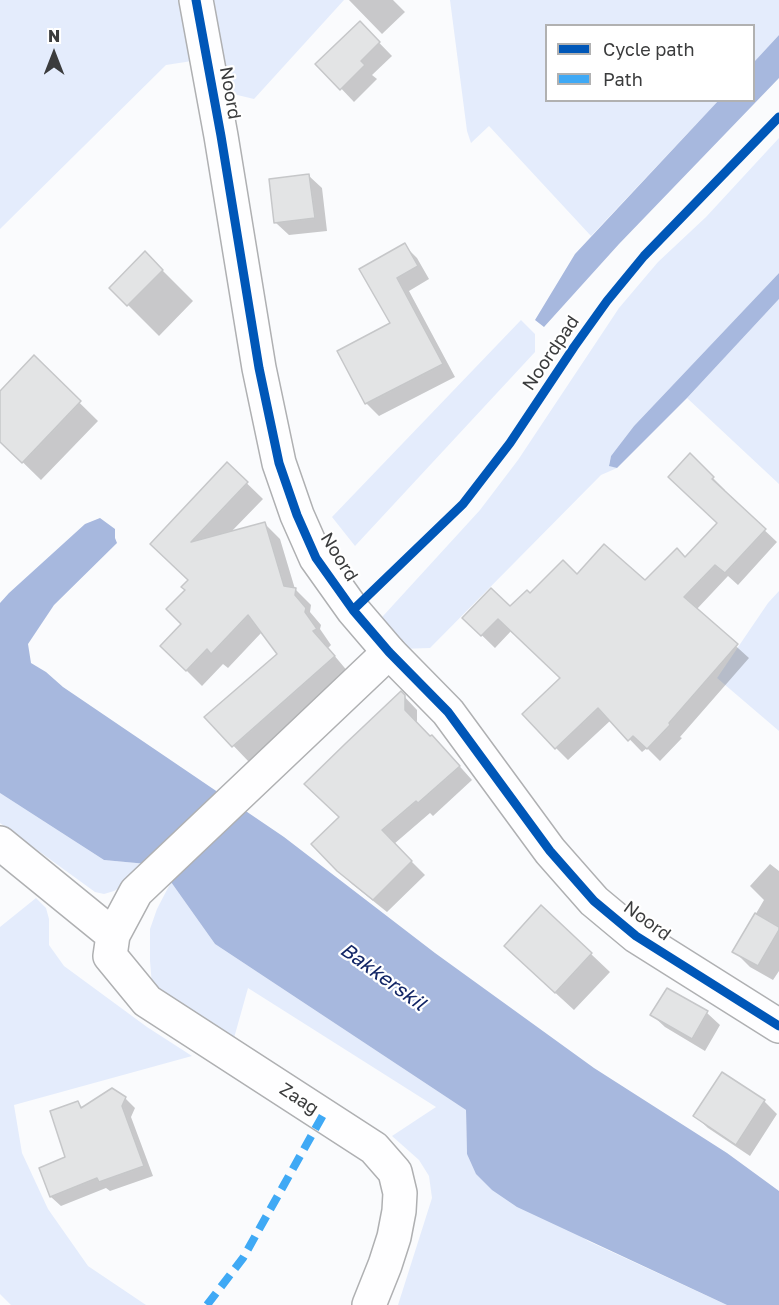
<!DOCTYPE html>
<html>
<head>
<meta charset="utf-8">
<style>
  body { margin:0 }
  #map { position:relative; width:779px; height:1305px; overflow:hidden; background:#fafbfd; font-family:"Golos Text",sans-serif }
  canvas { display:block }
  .legend { position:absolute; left:545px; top:24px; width:210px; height:78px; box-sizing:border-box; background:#fff; border:2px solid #b1b1b1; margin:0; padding:8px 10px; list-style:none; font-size:18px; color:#3b3c3d }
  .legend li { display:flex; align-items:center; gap:12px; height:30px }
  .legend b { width:30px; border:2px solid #b1b1b1 }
  .north { position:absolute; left:24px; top:24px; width:60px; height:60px; -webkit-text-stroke:4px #fff; paint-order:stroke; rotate:0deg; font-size:16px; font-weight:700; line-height:24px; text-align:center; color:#3b3c3d }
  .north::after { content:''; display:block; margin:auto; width:21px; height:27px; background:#3b3c3d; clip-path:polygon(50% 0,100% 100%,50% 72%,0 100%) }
</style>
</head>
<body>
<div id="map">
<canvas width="779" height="1305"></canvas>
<ul class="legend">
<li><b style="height:8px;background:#0057b8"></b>Cycle path</li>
<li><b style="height:8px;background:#3fa9f5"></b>Path</li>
</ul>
<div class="north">N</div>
</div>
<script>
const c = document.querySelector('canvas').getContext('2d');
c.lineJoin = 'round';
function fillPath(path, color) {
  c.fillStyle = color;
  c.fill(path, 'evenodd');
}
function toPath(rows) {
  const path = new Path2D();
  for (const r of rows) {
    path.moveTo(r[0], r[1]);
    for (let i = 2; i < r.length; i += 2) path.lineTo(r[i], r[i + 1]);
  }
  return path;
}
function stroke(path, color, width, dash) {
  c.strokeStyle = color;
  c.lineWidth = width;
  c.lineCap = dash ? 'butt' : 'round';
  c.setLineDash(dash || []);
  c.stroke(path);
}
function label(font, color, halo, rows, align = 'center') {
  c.font = font + ' "Golos Text",sans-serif';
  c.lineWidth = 4.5;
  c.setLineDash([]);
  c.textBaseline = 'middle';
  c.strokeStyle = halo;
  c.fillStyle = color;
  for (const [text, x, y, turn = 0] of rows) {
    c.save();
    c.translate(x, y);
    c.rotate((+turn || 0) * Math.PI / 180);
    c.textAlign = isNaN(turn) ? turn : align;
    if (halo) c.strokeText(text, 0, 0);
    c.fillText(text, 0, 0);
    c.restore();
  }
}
const green = toPath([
  [0,0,180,0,192,61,166,65,0,229],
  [214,0,344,0,254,99,229,93],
  [450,0,779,0,779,35,754,62,754,26,546,26,546,100,718,101,591,236,489,126,471,143,467,131],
  [779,138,779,273,634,426,611,456,609,465,617,468,601,475,430,648,399,649,373,627,480,510,518,460,619,308,658,262,706,217],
  [779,299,779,484,687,398],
  [521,320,535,334,535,352,355,546,332,517],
  [779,591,779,731,717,678,768,603],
  [0,793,104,860,147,864,132,880,114,891,104,894,95,892,0,823],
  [171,882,215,944,466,1110,467,1154,588,1241,727,1305,398,1305,432,1198,429,1176,419,1160,392,1136,436,1107,248,988,234,1038,152,985,150,961,150,929,157,909],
  [36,898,46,908,49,919,49,945,64,966,147,1027,192,1056,14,1105,22,1153,48,1209,88,1266,146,1305,11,1305,0,1294,0,927]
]);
const water = toPath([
  [779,35,779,78,619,244,544,327,535,320,575,254,718,101,754,100,754,62],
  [779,273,779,299,687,398,617,468,609,466,611,456,634,426],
  [100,518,115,529,115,538,117,543,54,605,28,644,31,663,46,672,63,687,284,837,435,953,594,1068,727,1153,779,1191,779,1305,727,1305,517,1207,492,1190,476,1174,467,1154,466,1110,215,944,171,882,147,864,104,860,0,793,0,603,9,593,85,524]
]);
const shadow = toPath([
  [349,0,393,0,405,12,382,34],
  [360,23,392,56,372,75,377,79,354,102,318,64],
  [309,176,322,188,327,231,289,235,276,223],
  [404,245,417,258,429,279,409,291,455,377,379,416,366,403,392,324,361,269],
  [145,253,193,301,159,336,111,288],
  [34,358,98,421,41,480,0,440,0,393],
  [227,464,263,499,230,533,265,524,280,539,295,589,311,605,310,612,321,625,320,629,331,645,328,648,349,673,249,762,206,717,279,654,262,632,228,668,223,664,202,686,162,646,183,624,186,590,189,580,167,560],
  [713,478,725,490,724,492,777,542,738,585,728,576,696,610,749,658,680,737,682,738,660,761,647,748,642,752,611,720,568,760,556,748,562,678,512,630,495,648,464,618,510,608,530,596,578,576,645,583,685,559,718,523,683,489],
  [401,693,417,710,417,725,445,750,472,780,433,816,430,813,394,844,425,875,387,912,352,884,313,844,341,817],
  [770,864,779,871,779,971,773,980,750,967,734,951,764,900,750,886],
  [591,954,610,972,574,1010,525,965],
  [667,990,707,1013,720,1025,705,1051,665,1027,652,1015],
  [723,1074,764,1101,777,1114,750,1156,708,1128,695,1116],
  [125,1098,135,1108,131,1117,153,1176,110,1191,106,1188,61,1206,51,1197,67,1158,78,1103,83,1108]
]);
const building = toPath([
  [360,21,380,42,361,61,365,65,340,90,315,64,360,21],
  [309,174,315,218,274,223,269,179,309,174],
  [405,243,418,266,397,278,443,364,365,404,337,351,390,323,359,269,405,243],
  [145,251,163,270,127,306,109,288,145,251],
  [34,355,81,401,22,463,0,442,0,391,34,355],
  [690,453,714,477,712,479,766,529,725,573,715,565,684,597,738,644,669,723,670,725,647,749,633,736,628,741,598,708,555,749,522,714,560,678,498,619,481,636,462,618,491,588,510,606,527,590,530,593,563,560,577,574,604,544,645,580,677,548,685,557,717,523,668,477,690,453],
  [227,462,248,482,191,542,265,522,284,586,296,588,295,595,306,608,305,612,317,629,313,631,335,656,232,747,204,717,277,654,248,615,211,654,207,649,186,671,160,646,181,624,166,609,185,590,181,587,188,580,150,544,227,462],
  [401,691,405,695,405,710,430,736,432,735,460,766,418,803,416,801,382,830,412,861,373,900,337,871,311,844,339,817,304,784,345,744,401,691],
  [541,905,592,953,555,993,504,946,541,905],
  [755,913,779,927,779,930,758,966,732,952,755,913],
  [667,988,708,1011,692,1039,650,1015,667,988],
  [722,1072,765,1100,736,1145,693,1116,722,1072],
  [112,1088,126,1097,122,1106,144,1166,99,1182,97,1178,50,1197,39,1168,65,1157,50,1111,78,1101,81,1108,112,1088]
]);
const street = toPath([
  [0,843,113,935],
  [369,1305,385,1265,394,1237,399,1211,400,1193,395,1172,374,1148,147,1001,110,956,113,935,136,892,389,652]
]);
const secondary = toPath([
  [196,0,221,136,259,368,279,463,297,515,316,558,353,610,389,652,448,712,550,851,594,901,636,936,779,1026]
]);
const quiet = toPath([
  [207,1305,243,1258,323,1115]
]);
const cycleway = toPath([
  [196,0,221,136,259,368,279,463,297,515,316,558,353,610,389,652,448,712,550,851,594,901,636,936,779,1026],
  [353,610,463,504,510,443,574,347,607,301,644,256,779,117]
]);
const streetNames = [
  ["Noord",230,93,80],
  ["Noordpad",551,353,-56],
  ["Noord",339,557,58],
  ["Noord",647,921,36],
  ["Zaag",299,1099,33]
];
const waterNames = [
  ["Bakkerskil",383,977,36]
];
fillPath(green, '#e4ecfc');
fillPath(water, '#a7b8de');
fillPath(shadow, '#0003');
fillPath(building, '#e3e4e5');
stroke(building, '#c6c7c9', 1.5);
stroke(street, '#afb0b2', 36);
stroke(secondary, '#afb0b2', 36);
stroke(street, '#fefeff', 33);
stroke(secondary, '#fefeff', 33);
stroke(quiet, '#3fa9f5', 8, [15, 8]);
stroke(cycleway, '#0057b8', 9);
label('18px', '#3b3c3d', '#fff', streetNames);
label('italic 20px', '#122666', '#fff', waterNames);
</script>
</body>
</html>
